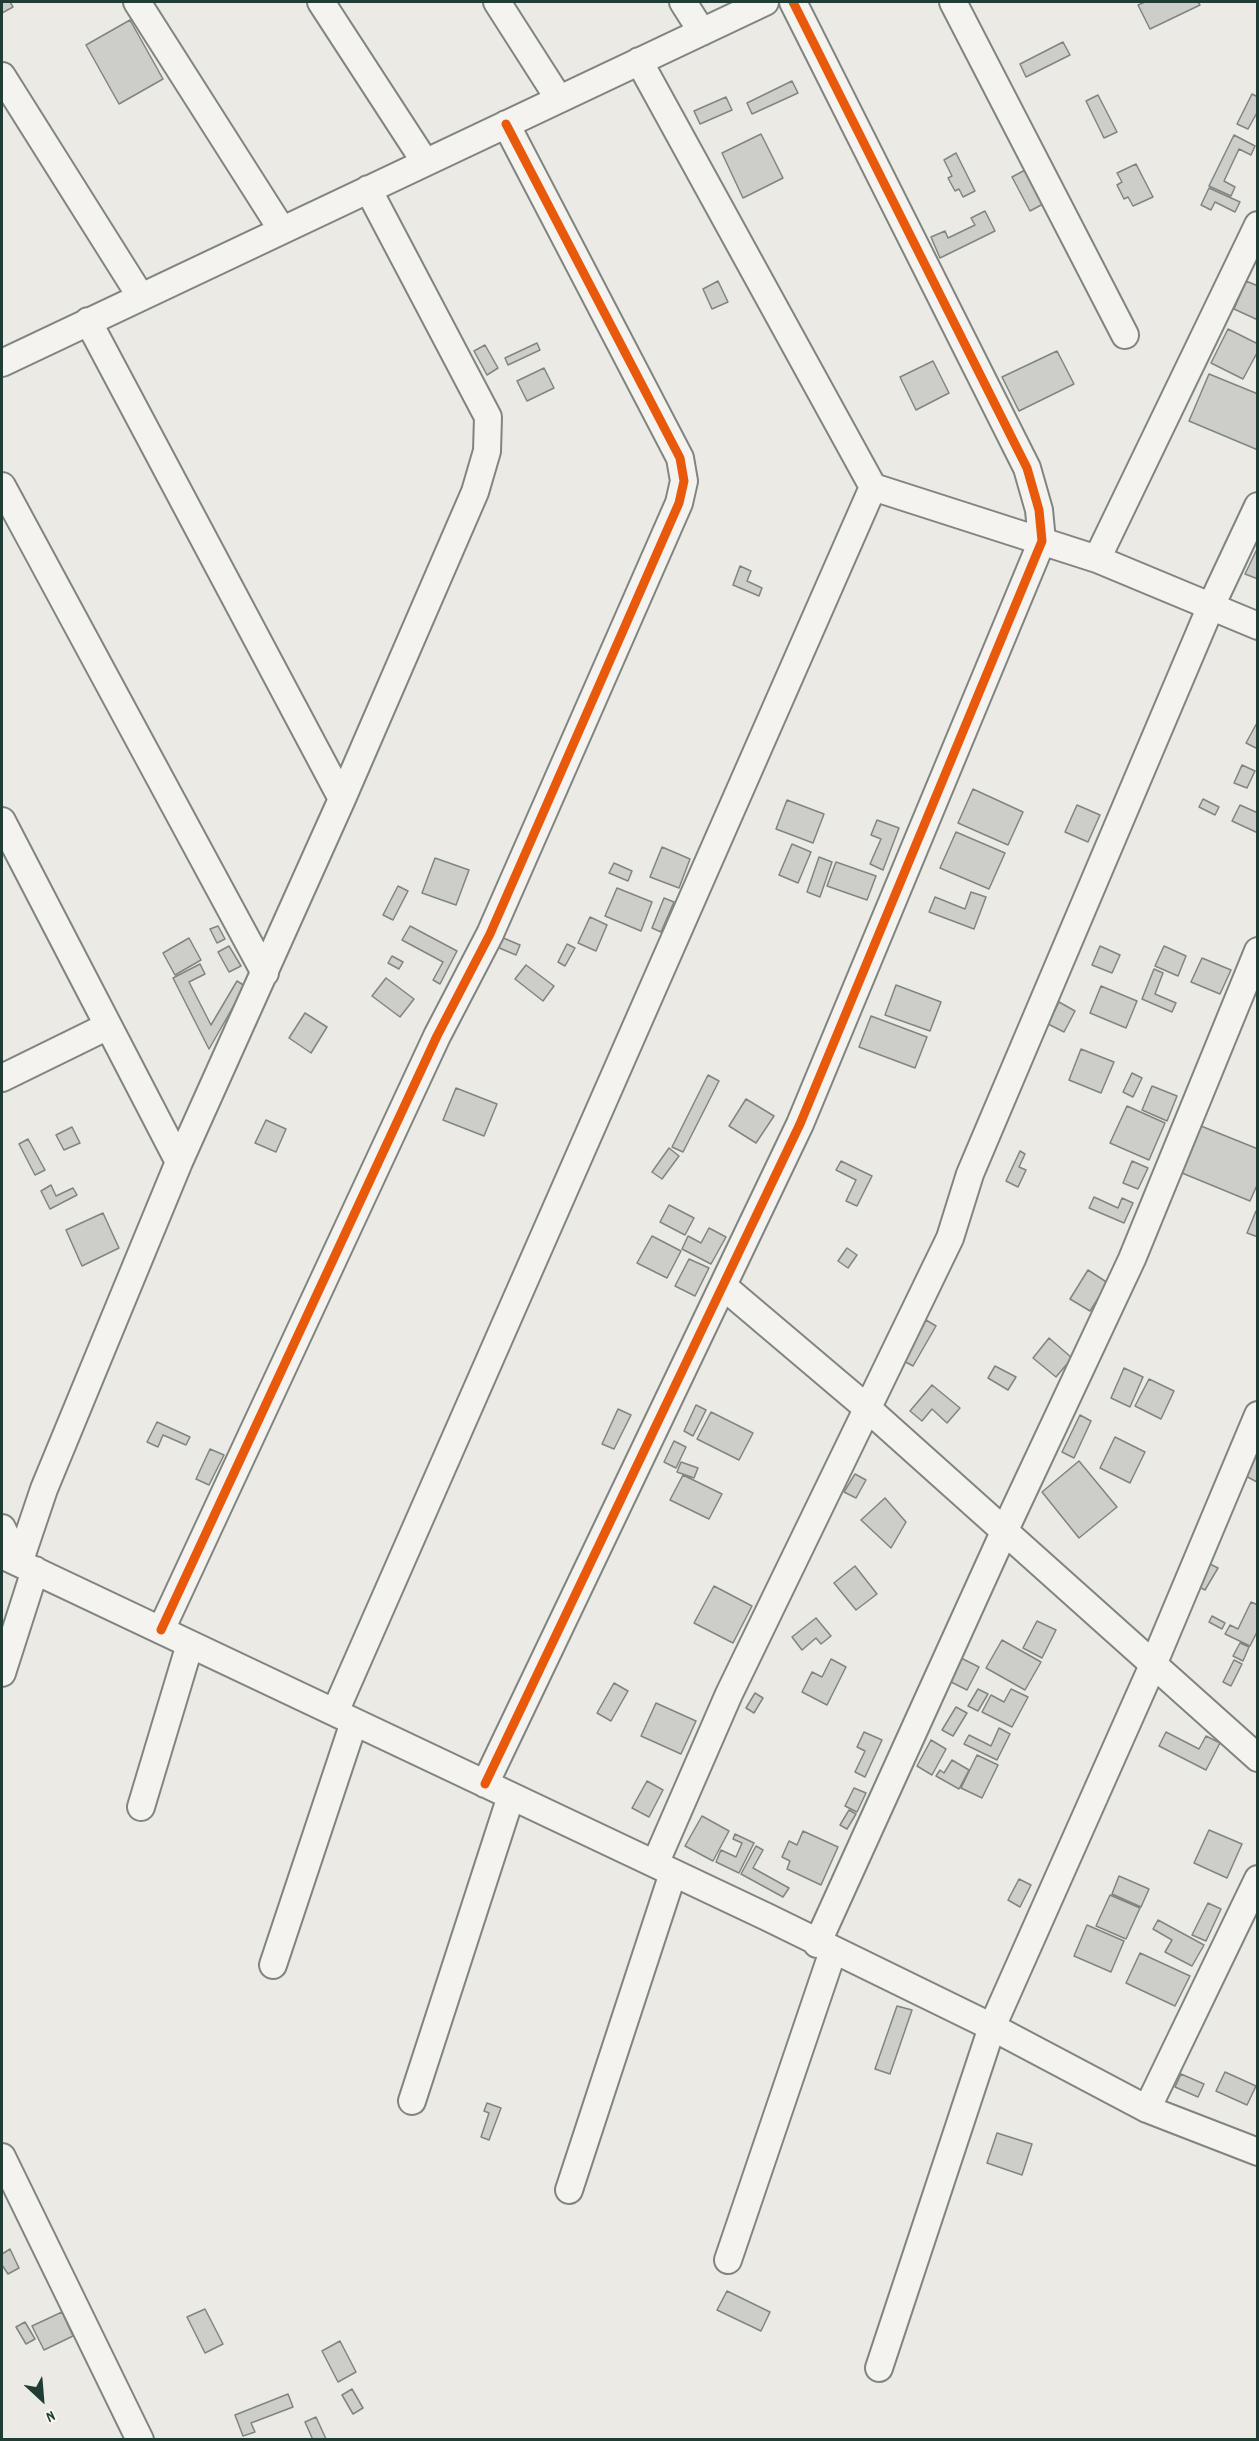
<!DOCTYPE html>
<html>
<head>
<meta charset="utf-8">
<style>
  body { margin:0 }
  #map { position:relative; width:1259px; height:2441px; overflow:hidden; background:#ebeae4; font-family:Dekko,sans-serif }
  canvas { display:block }
  .frame { position:absolute; inset:0; border:3px solid #1f3d34; pointer-events:none }
  .north { position:absolute; left:12px; top:2369px; width:60px; height:60px; -webkit-text-stroke:4px #fbf7ec; paint-order:stroke; rotate:154deg; font-size:16px; font-weight:700; line-height:24px; text-align:center; color:#1f3d34 }
  .north::after { content:''; display:block; margin:auto; width:21px; height:27px; background:#1f3d34; clip-path:polygon(50% 0,100% 100%,50% 72%,0 100%) }
</style>
</head>
<body>
<div id="map">
<canvas width="1259" height="2441"></canvas>
<div class="frame"></div>
<div class="north">N</div>
</div>
<script>
const c = document.querySelector('canvas').getContext('2d');
c.lineJoin = 'round';
function fillPath(path, color) {
  c.fillStyle = color;
  c.fill(path, 'evenodd');
}
function toPath(rows) {
  const path = new Path2D();
  for (const r of rows) {
    path.moveTo(r[0], r[1]);
    for (let i = 2; i < r.length; i += 2) path.lineTo(r[i], r[i + 1]);
  }
  return path;
}
function stroke(path, color, width, dash) {
  c.strokeStyle = color;
  c.lineWidth = width;
  c.lineCap = dash ? 'butt' : 'round';
  c.setLineDash(dash || []);
  c.stroke(path);
}
const building = toPath([
  [2,2,10,2,13,7,2,13,2,2],
  [1145,2,1198,2,1200,5,1150,29,1138,5,1145,2],
  [130,20,163,79,119,104,86,45,130,20],
  [1063,42,1070,55,1026,77,1020,64,1063,42],
  [792,81,798,93,752,114,747,103,792,81],
  [1252,94,1258,97,1258,111,1248,129,1237,124,1252,94],
  [1098,95,1117,132,1104,138,1086,101,1098,95],
  [726,97,732,110,700,124,694,111,726,97],
  [761,134,783,178,743,198,722,153,761,134],
  [1234,135,1255,146,1251,155,1239,149,1224,181,1235,187,1231,196,1209,186,1234,135],
  [956,153,975,191,963,197,959,189,955,191,948,178,952,176,944,160,956,153],
  [1136,164,1153,197,1133,206,1128,197,1124,199,1117,185,1122,182,1117,173,1136,164],
  [1025,170,1043,204,1030,211,1012,177,1025,170],
  [1209,188,1240,202,1235,212,1215,202,1211,210,1201,205,1209,188],
  [985,211,995,231,940,258,931,237,945,231,948,238,975,225,971,218,985,211],
  [718,281,728,302,712,309,703,289,718,281],
  [1246,281,1258,286,1258,320,1234,309,1246,281],
  [1228,329,1258,344,1258,351,1243,379,1211,363,1228,329],
  [537,343,540,350,508,365,505,358,537,343],
  [485,345,498,368,487,375,474,351,485,345],
  [1057,351,1074,384,1019,411,1002,377,1057,351],
  [933,361,949,393,916,410,900,377,933,361],
  [544,368,554,388,527,401,517,381,544,368],
  [1209,374,1258,394,1258,450,1189,421,1209,374],
  [1258,547,1258,579,1245,574,1258,547],
  [740,566,751,571,747,581,762,588,759,596,733,585,740,566],
  [1258,721,1258,749,1246,743,1258,721],
  [1242,765,1255,771,1247,788,1234,783,1242,765],
  [973,789,1023,812,1008,845,958,823,973,789],
  [1203,799,1219,807,1215,815,1199,807,1203,799],
  [787,800,824,814,813,843,776,829,787,800],
  [1077,805,1100,815,1088,842,1065,832,1077,805],
  [1240,805,1258,813,1258,833,1232,821,1240,805],
  [877,820,899,828,883,870,870,864,881,839,871,835,877,820],
  [956,832,1005,853,989,889,940,868,956,832],
  [792,844,811,852,798,883,779,875,792,844],
  [662,847,690,859,679,888,650,877,662,847],
  [819,857,832,862,820,897,807,892,819,857],
  [435,858,469,870,456,905,422,893,435,858],
  [836,862,876,876,867,900,827,886,836,862],
  [614,863,632,871,628,881,609,873,614,863],
  [398,886,408,891,393,920,383,915,398,886],
  [617,888,652,902,641,931,605,916,617,888],
  [971,892,986,897,974,929,929,912,935,897,965,909,971,892],
  [664,898,674,902,661,932,652,928,664,898],
  [590,917,607,925,596,951,578,943,590,917],
  [218,926,225,939,217,943,210,929,218,926],
  [410,926,457,951,440,984,433,980,443,962,402,940,410,926],
  [501,937,520,945,516,955,497,947,501,937],
  [189,938,201,960,175,975,163,953,189,938],
  [567,944,575,948,565,966,558,962,567,944],
  [229,946,241,966,229,972,218,952,229,946],
  [1100,946,1120,955,1112,973,1092,965,1100,946],
  [1164,946,1186,956,1178,976,1155,966,1164,946],
  [392,956,403,962,399,969,388,963,392,956],
  [1202,958,1231,970,1220,994,1191,982,1202,958],
  [200,964,205,974,189,982,211,1025,237,981,245,986,209,1049,173,978,200,964],
  [526,965,554,986,543,1001,515,979,526,965],
  [1154,969,1163,973,1155,994,1176,1003,1172,1012,1142,999,1154,969],
  [386,978,414,999,400,1017,372,996,386,978],
  [896,985,941,1002,930,1031,885,1015,896,985],
  [1101,986,1137,1001,1126,1028,1090,1013,1101,986],
  [1059,1002,1075,1011,1064,1032,1048,1024,1059,1002],
  [305,1013,327,1027,311,1053,289,1038,305,1013],
  [871,1016,927,1037,915,1068,859,1047,871,1016],
  [1081,1049,1114,1062,1101,1093,1069,1080,1081,1049],
  [1132,1073,1142,1078,1133,1097,1123,1092,1132,1073],
  [708,1075,719,1081,683,1152,672,1147,708,1075],
  [1152,1086,1177,1096,1167,1121,1142,1110,1152,1086],
  [456,1088,497,1104,484,1136,443,1120,456,1088],
  [746,1099,774,1116,756,1143,729,1126,746,1099],
  [1127,1106,1165,1123,1149,1160,1110,1143,1127,1106],
  [266,1120,286,1129,276,1152,255,1143,266,1120],
  [1201,1126,1258,1149,1258,1183,1250,1201,1182,1173,1201,1126],
  [72,1127,80,1143,64,1150,56,1135,72,1127],
  [28,1139,45,1170,35,1175,19,1144,28,1139],
  [669,1148,679,1156,662,1179,652,1172,669,1148],
  [1020,1151,1025,1154,1019,1167,1026,1170,1018,1187,1006,1181,1020,1151],
  [841,1161,872,1176,857,1206,846,1201,856,1180,836,1170,841,1161],
  [1132,1161,1148,1168,1138,1189,1123,1183,1132,1161],
  [51,1185,56,1196,73,1188,77,1195,50,1209,41,1191,51,1185],
  [1094,1197,1118,1208,1122,1198,1133,1203,1124,1223,1089,1208,1094,1197],
  [669,1205,694,1218,685,1235,660,1222,669,1205],
  [1256,1211,1258,1212,1258,1237,1247,1233,1256,1211],
  [103,1213,119,1248,82,1266,66,1230,103,1213],
  [709,1228,726,1237,711,1264,682,1249,688,1236,701,1243,709,1228],
  [652,1236,681,1251,667,1278,637,1263,652,1236],
  [847,1248,857,1255,848,1268,838,1261,847,1248],
  [689,1259,709,1268,695,1296,675,1286,689,1259],
  [1088,1270,1108,1283,1090,1311,1070,1299,1088,1270],
  [926,1320,936,1326,913,1366,902,1360,926,1320],
  [1049,1338,1072,1358,1056,1377,1033,1358,1049,1338],
  [995,1366,1016,1377,1008,1390,988,1378,995,1366],
  [1124,1368,1143,1377,1130,1407,1111,1398,1124,1368],
  [1149,1379,1174,1391,1161,1419,1135,1406,1149,1379],
  [932,1385,960,1408,947,1423,932,1409,922,1421,910,1411,932,1385],
  [696,1405,706,1410,693,1436,684,1431,696,1405],
  [618,1409,631,1415,614,1449,602,1444,618,1409],
  [711,1412,753,1433,739,1460,697,1439,711,1412],
  [1080,1415,1091,1421,1074,1458,1062,1452,1080,1415],
  [157,1422,190,1437,186,1445,163,1435,158,1447,147,1442,157,1422],
  [1115,1437,1145,1452,1130,1483,1100,1468,1115,1437],
  [674,1441,686,1447,676,1468,664,1462,674,1441],
  [210,1449,224,1455,209,1485,196,1479,210,1449],
  [1252,1455,1258,1458,1257,1482,1242,1474,1252,1455],
  [1079,1461,1117,1507,1079,1538,1042,1492,1079,1461],
  [681,1462,698,1468,694,1478,677,1472,681,1462],
  [855,1474,866,1480,856,1498,844,1492,855,1474],
  [683,1475,722,1494,709,1519,670,1500,683,1475],
  [885,1498,906,1522,891,1548,861,1520,885,1498],
  [1206,1562,1218,1568,1205,1590,1193,1584,1206,1562],
  [855,1566,877,1594,856,1610,834,1583,855,1566],
  [714,1586,752,1606,733,1643,694,1623,714,1586],
  [1251,1602,1258,1605,1258,1630,1250,1646,1225,1634,1230,1625,1238,1629,1251,1602],
  [1212,1616,1225,1623,1222,1629,1209,1622,1212,1616],
  [816,1618,831,1636,821,1644,816,1638,802,1650,792,1637,816,1618],
  [1037,1621,1056,1630,1042,1658,1023,1648,1037,1621],
  [1002,1640,1041,1662,1025,1690,986,1668,1002,1640],
  [1240,1643,1249,1647,1243,1661,1233,1656,1240,1643],
  [961,1658,979,1667,967,1690,949,1681,961,1658],
  [831,1659,846,1667,827,1705,802,1692,812,1672,822,1677,831,1659],
  [1234,1660,1242,1664,1231,1686,1223,1682,1234,1660],
  [614,1683,628,1691,611,1721,597,1713,614,1683],
  [978,1689,988,1694,978,1711,968,1706,978,1689],
  [1011,1689,1028,1697,1012,1727,982,1712,991,1695,1004,1702,1011,1689],
  [755,1693,763,1698,754,1713,746,1708,755,1693],
  [656,1703,696,1721,681,1754,641,1736,656,1703],
  [956,1707,967,1713,953,1736,942,1730,956,1707],
  [999,1728,1010,1734,997,1760,964,1744,969,1735,991,1746,999,1728],
  [864,1732,882,1740,865,1777,855,1772,865,1751,857,1747,864,1732],
  [1166,1732,1199,1749,1206,1736,1220,1743,1206,1770,1159,1746,1166,1732],
  [931,1740,946,1749,932,1775,917,1766,931,1740],
  [977,1755,998,1765,982,1798,961,1788,977,1755],
  [952,1760,969,1770,959,1789,936,1776,940,1770,944,1773,952,1760],
  [647,1781,663,1790,649,1817,632,1808,647,1781],
  [854,1788,866,1793,857,1812,845,1806,854,1788],
  [849,1810,856,1814,847,1829,840,1825,849,1810],
  [702,1816,729,1831,713,1861,685,1846,702,1816],
  [1209,1830,1242,1844,1227,1878,1194,1863,1209,1830],
  [803,1831,838,1847,821,1885,787,1869,790,1861,782,1857,789,1841,797,1845,803,1831],
  [735,1834,754,1843,739,1873,716,1862,721,1850,736,1857,742,1843,733,1839,735,1834],
  [756,1846,763,1850,753,1868,789,1888,783,1897,741,1874,756,1846],
  [1119,1876,1149,1889,1141,1907,1112,1894,1119,1876],
  [1019,1879,1031,1885,1020,1907,1008,1900,1019,1879],
  [1110,1895,1140,1908,1126,1939,1096,1926,1110,1895],
  [1208,1903,1221,1909,1206,1941,1192,1935,1208,1903],
  [1158,1920,1204,1945,1192,1966,1165,1952,1172,1940,1153,1929,1158,1920],
  [1087,1925,1124,1941,1111,1972,1074,1956,1087,1925],
  [1140,1953,1190,1976,1175,2006,1126,1983,1140,1953],
  [897,2006,912,2010,890,2074,875,2069,897,2006],
  [1225,2072,1256,2086,1247,2105,1216,2091,1225,2072],
  [1181,2074,1204,2084,1198,2097,1175,2087,1181,2074],
  [487,2103,501,2108,489,2140,481,2137,489,2113,484,2111,487,2103],
  [997,2133,1032,2144,1022,2175,987,2163,997,2133],
  [10,2249,19,2268,8,2274,2,2265,2,2254,10,2249],
  [727,2291,770,2312,761,2331,717,2310,727,2291],
  [205,2309,223,2344,205,2353,187,2317,205,2309],
  [62,2312,73,2336,44,2350,32,2326,62,2312],
  [25,2322,35,2339,26,2344,16,2327,25,2322],
  [340,2341,356,2372,338,2382,322,2351,340,2341],
  [352,2389,363,2408,353,2414,342,2395,352,2389],
  [288,2394,293,2407,251,2423,255,2432,243,2436,235,2415,288,2394],
  [316,2417,326,2439,324,2440,313,2440,305,2422,316,2417]
]);
const minor = toPath([
  [137,2,282,230],
  [321,2,425,162],
  [497,2,559,99],
  [683,2,702,32],
  [953,2,1125,335],
  [639,61,873,487,1097,559,1258,626],
  [2,76,141,297],
  [88,321,342,799],
  [2,363,765,2],
  [2,486,265,973],
  [1097,559,1258,225],
  [2,821,179,1162],
  [2,1078,108,1026],
  [723,1286,867,1408,1258,1758],
  [2,1528,19,1563],
  [2,1555,767,1917,992,2027,1147,2109,1258,2152],
  [19,1563,44,1489,179,1162,342,799,475,492,487,451,488,417,368,189],
  [161,1630,437,1036,490,934,679,503,684,481,680,458,506,124],
  [2,1673,35,1570],
  [335,1712,873,487],
  [485,1784,800,1124,1042,541,1039,510,1027,468,793,2],
  [141,1807,190,1644],
  [655,1864,729,1694,950,1238,970,1174,1211,606,1258,506],
  [817,1944,1004,1532,1132,1259,1258,951],
  [273,1965,354,1722],
  [412,2101,511,1796],
  [1147,2109,1258,1879],
  [2,2157,140,2440],
  [569,2190,673,1873],
  [728,2260,833,1951],
  [879,2368,992,2027,1153,1665,1258,1415]
]);
const cycleway = toPath([
  [161,1630,437,1036,490,934,679,503,684,481,680,458,506,124],
  [485,1784,800,1124,1042,541,1039,510,1027,468,793,2]
]);
fillPath(building, '#cdceca');
stroke(building, '#808581', 1.5);
stroke(minor, '#808581', 30);
stroke(minor, '#f4f3ef', 26);
stroke(cycleway, '#e8590c', 9);
</script>
</body>
</html>
